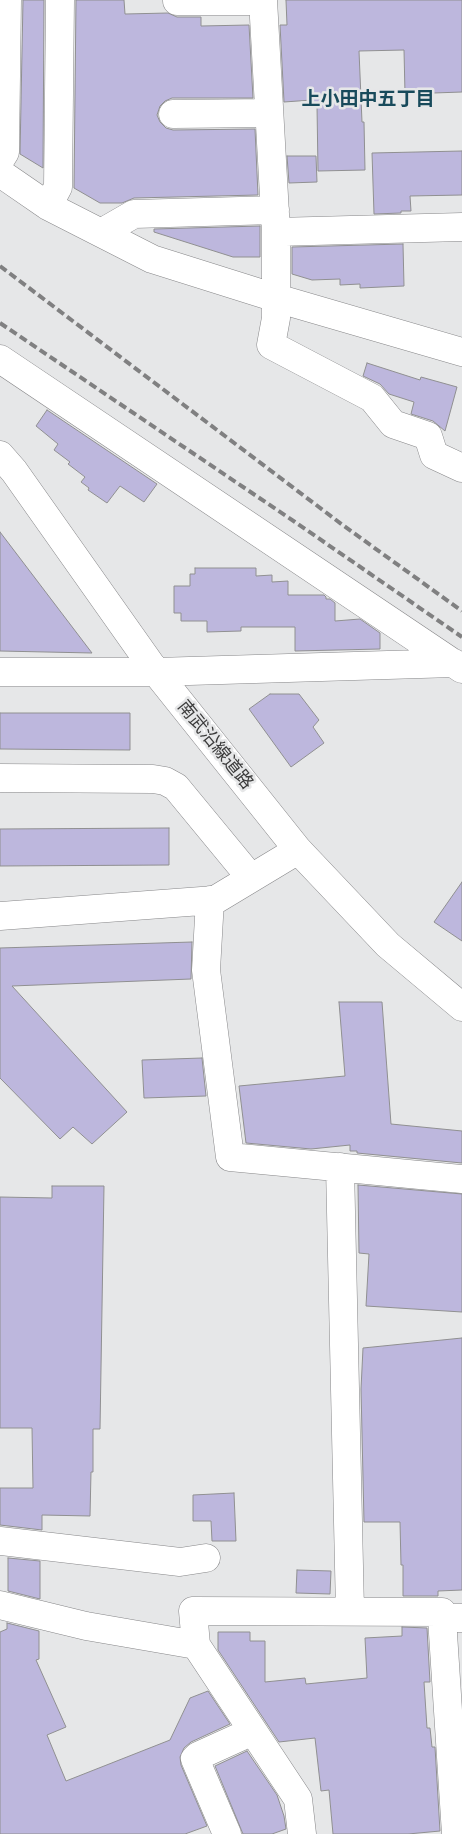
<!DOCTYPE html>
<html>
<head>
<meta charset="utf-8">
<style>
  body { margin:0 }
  canvas { display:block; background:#e6e7e8 }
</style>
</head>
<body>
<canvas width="462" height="1834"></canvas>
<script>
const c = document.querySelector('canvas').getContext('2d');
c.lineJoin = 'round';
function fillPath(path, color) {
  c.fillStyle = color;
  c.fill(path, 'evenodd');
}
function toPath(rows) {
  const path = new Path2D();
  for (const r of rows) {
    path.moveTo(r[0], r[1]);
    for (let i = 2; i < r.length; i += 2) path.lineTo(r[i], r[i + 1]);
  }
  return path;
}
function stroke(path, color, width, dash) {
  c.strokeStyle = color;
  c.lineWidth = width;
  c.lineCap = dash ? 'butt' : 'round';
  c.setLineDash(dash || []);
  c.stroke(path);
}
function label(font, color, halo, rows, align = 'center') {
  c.font = font + ' "PT Sans Narrow","Noto Sans JP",sans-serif';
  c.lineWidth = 5;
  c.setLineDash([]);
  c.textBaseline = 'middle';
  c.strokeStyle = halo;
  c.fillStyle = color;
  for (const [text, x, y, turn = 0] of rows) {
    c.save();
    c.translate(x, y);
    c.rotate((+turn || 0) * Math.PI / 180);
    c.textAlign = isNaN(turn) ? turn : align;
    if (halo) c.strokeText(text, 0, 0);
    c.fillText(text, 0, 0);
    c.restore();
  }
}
const building = toPath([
  [23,0,44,0,43,168,20,154,23,0],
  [76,0,124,0,125,14,168,13,177,17,201,17,201,26,249,25,253,98,172,98,165,101,160,106,157,115,160,122,166,128,173,130,255,129,258,195,134,198,122,203,100,203,74,188,76,0],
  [286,0,462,0,462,92,405,94,404,50,359,51,362,122,364,122,365,170,318,171,317,106,312,106,312,100,284,102,280,25,287,25,286,0],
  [462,151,462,195,410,196,411,211,401,211,401,213,374,214,372,153,462,151],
  [287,156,316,156,317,182,289,183,287,156],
  [260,226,260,257,233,257,154,232,154,229,260,226],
  [403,244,404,286,360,288,360,284,340,285,340,279,312,280,292,274,292,247,403,244],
  [367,363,420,380,421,377,457,387,445,431,433,421,411,414,414,402,389,394,380,384,363,376,367,363],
  [47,410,157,484,144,502,120,486,107,503,88,490,89,488,81,482,85,477,68,464,70,462,54,450,58,444,36,426,47,410],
  [0,532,92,653,0,651,0,532],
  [195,568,256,568,256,576,272,575,272,582,288,581,288,595,324,595,326,597,326,599,330,599,335,603,335,621,360,619,380,633,380,649,295,651,295,627,241,627,241,631,207,632,207,621,181,621,181,613,174,613,174,586,190,586,190,574,195,574,195,568],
  [270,694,299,694,319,720,313,727,324,743,291,767,249,709,270,694],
  [0,713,130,713,130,750,0,749,0,713],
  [169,828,169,865,0,866,0,829,169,828],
  [462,882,462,941,434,922,462,882],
  [192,942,191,979,12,986,127,1112,92,1144,73,1127,60,1139,0,1078,0,948,192,942],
  [339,1002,382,1002,391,1124,462,1131,462,1163,357,1153,357,1151,350,1151,350,1145,311,1149,246,1143,239,1086,345,1076,339,1002],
  [202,1058,206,1096,144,1098,142,1060,202,1058],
  [358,1185,462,1194,462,1312,366,1306,369,1254,359,1253,358,1185],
  [52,1186,104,1186,100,1429,93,1429,93,1472,91,1472,90,1516,42,1515,42,1530,0,1525,0,1488,33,1488,32,1428,0,1428,0,1197,52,1198,52,1186],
  [462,1338,462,1590,438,1591,438,1596,403,1596,403,1565,401,1565,400,1522,364,1522,361,1389,363,1348,462,1338],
  [234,1493,236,1541,212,1541,211,1521,193,1521,193,1495,234,1493],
  [8,1558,40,1561,40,1599,8,1591,8,1558],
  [297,1570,331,1571,330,1594,296,1593,297,1570],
  [7,1623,39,1631,39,1659,36,1660,66,1727,47,1735,66,1781,170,1740,190,1698,208,1691,230,1724,191,1742,184,1748,180,1757,181,1765,207,1826,185,1834,0,1834,0,1632,7,1629,7,1623],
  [402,1627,427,1628,430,1682,424,1682,427,1728,430,1728,432,1747,435,1747,440,1831,408,1834,333,1834,329,1790,321,1791,315,1738,279,1742,218,1650,218,1632,250,1632,250,1641,265,1641,265,1682,305,1678,306,1684,367,1678,365,1638,402,1636,402,1627],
  [247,1751,277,1795,284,1816,286,1829,272,1834,243,1834,215,1766,247,1751]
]);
const minor = toPath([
  [263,0,276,232,276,318,271,345,372,398,393,424,428,436,434,455,462,468],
  [177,1,263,1],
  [173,114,269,113],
  [0,160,5,152,7,0],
  [0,173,48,206,152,259,276,298,462,352],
  [48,206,58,187,60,0],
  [276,232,462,227],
  [101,233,134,214,275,210],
  [0,359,462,669],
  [0,455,14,471,156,672,298,850,388,945,462,1007],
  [0,672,156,672,454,663],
  [0,778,153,779,165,781,176,787,251,878],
  [210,900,206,970,230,1157,462,1179],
  [0,916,215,900,298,850],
  [340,1167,350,1611],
  [0,1541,180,1562,206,1558],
  [0,1605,86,1626,196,1645,298,1799,302,1834],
  [442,1618,456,1834],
  [196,1645,193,1611,442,1612,442,1618,462,1618],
  [227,1834,195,1759,198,1756,253,1731]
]);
const rail = toPath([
  [0,266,344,526,462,611],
  [0,323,295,522,462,637]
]);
const streetNames = [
  ["南武沿線道路",215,745,51]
];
const neighbourhoodNames = [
  ["上小田中五丁目",368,100]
];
fillPath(building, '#bdb7dd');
stroke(building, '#909091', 1);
stroke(minor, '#878789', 29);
stroke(minor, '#fff', 28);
stroke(rail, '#808081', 4, [8, 4]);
label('18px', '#3b3b3b', '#e6e7e8', streetNames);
label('bold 19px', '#184a5b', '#e6e7e8', neighbourhoodNames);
</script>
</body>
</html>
